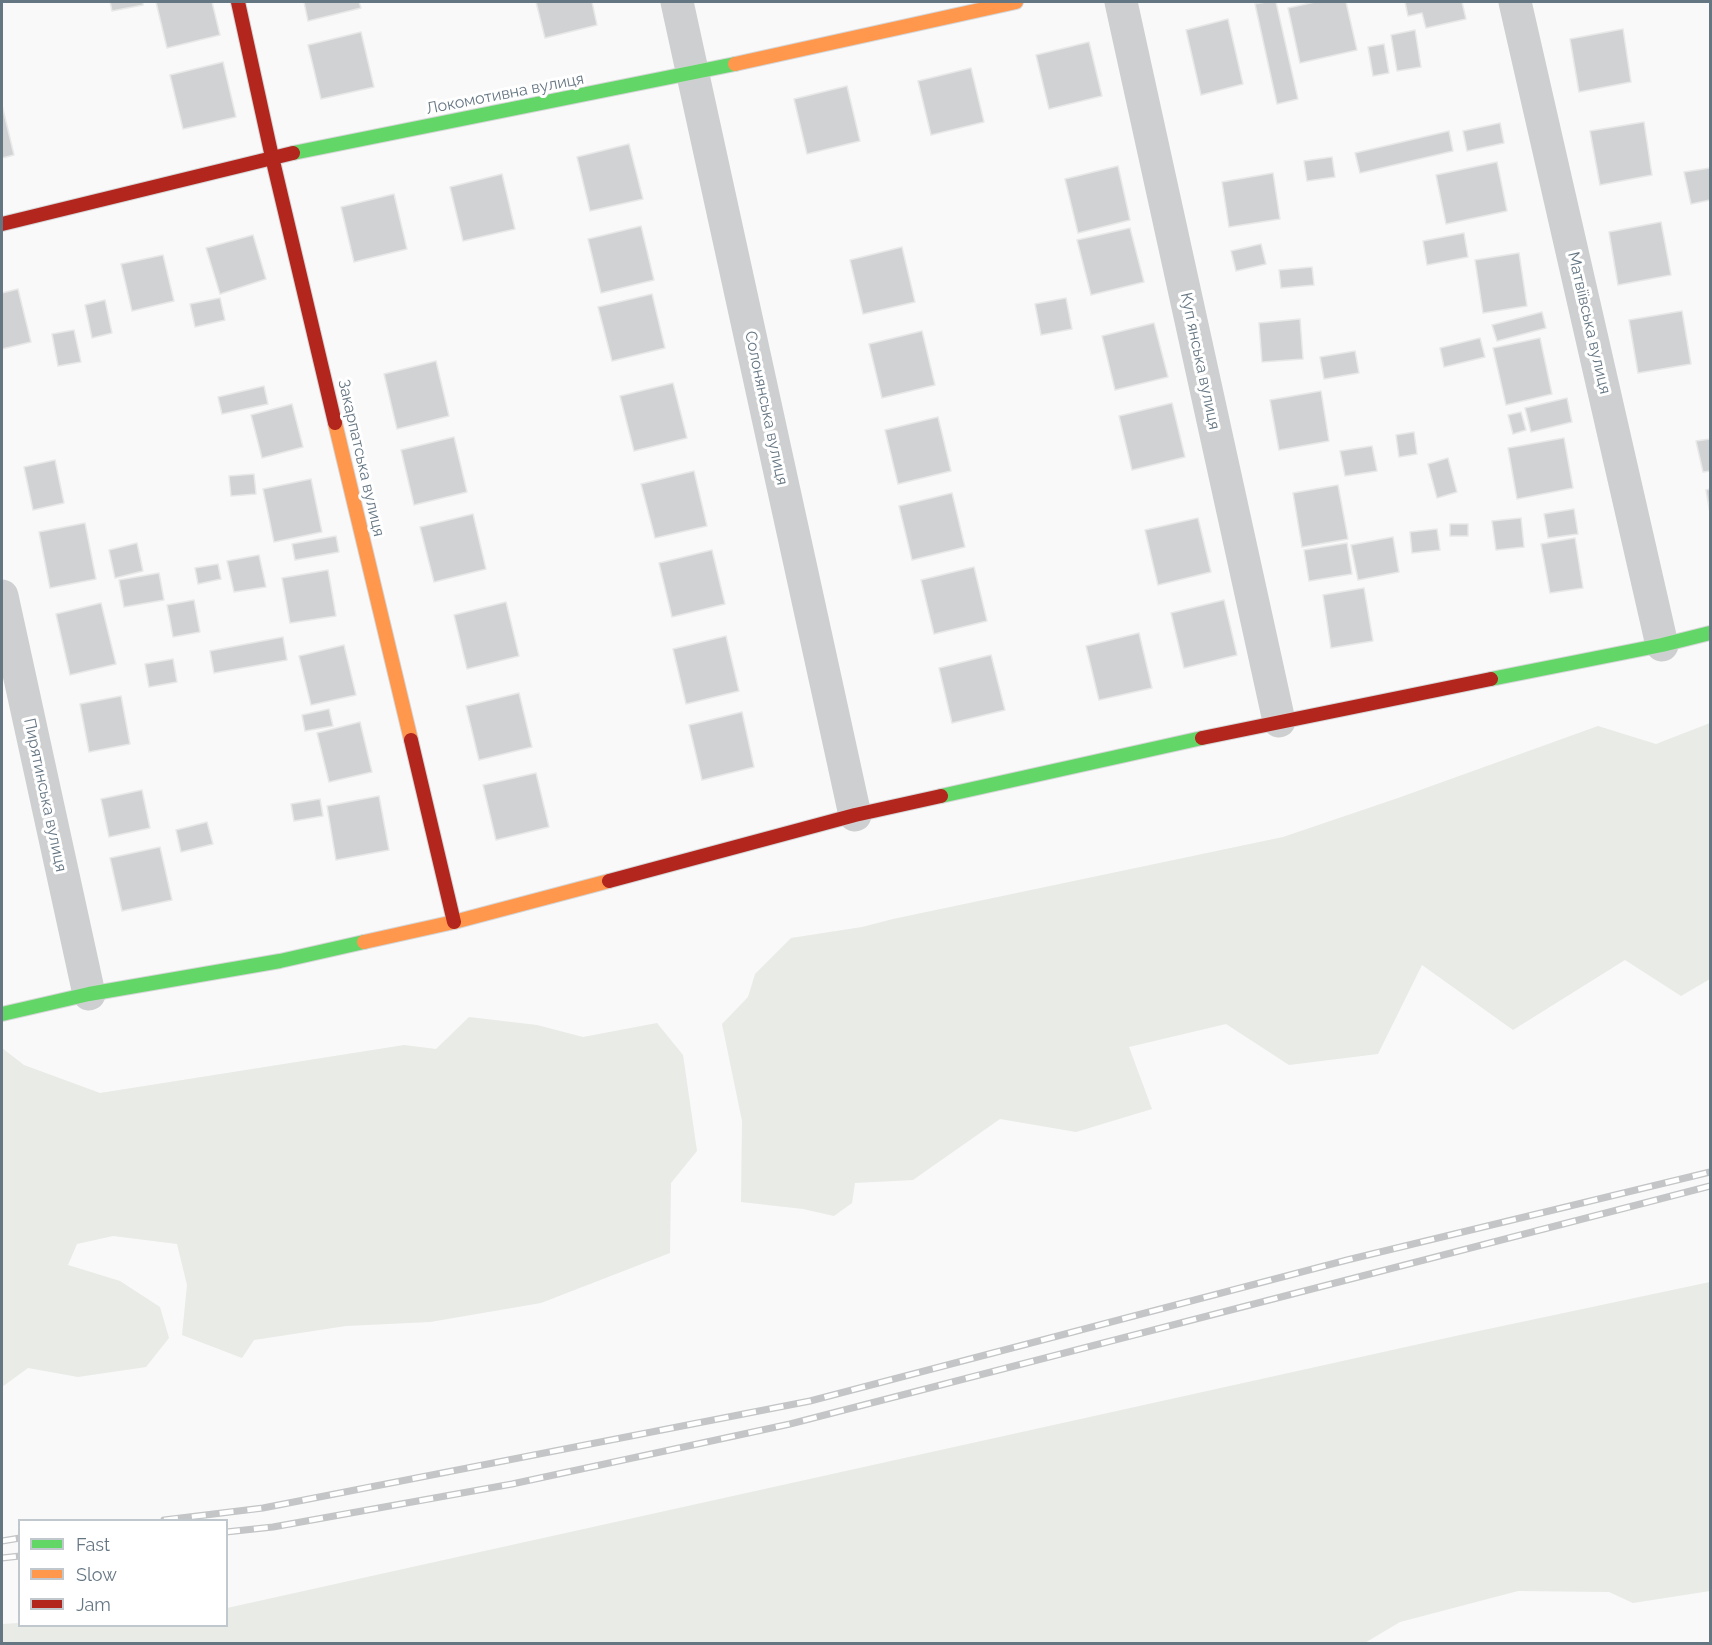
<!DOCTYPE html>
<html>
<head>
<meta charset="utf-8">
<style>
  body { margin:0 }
  #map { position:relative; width:1712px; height:1645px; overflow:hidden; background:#f9f9f9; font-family:Raleway,sans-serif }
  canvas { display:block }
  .frame { position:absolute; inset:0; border:3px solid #657683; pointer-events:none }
  .legend { position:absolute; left:18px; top:1519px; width:210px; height:108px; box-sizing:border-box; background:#fff; border:2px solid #c1c8cd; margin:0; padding:8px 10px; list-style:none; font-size:18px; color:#657683 }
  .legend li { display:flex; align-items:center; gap:12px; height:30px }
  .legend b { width:30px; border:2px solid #c1c8cd }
</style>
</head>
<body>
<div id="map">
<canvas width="1712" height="1645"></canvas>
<div class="frame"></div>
<ul class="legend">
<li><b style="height:8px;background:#63d668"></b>Fast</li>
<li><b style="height:8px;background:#ff974d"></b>Slow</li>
<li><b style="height:8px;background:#b3261e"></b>Jam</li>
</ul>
</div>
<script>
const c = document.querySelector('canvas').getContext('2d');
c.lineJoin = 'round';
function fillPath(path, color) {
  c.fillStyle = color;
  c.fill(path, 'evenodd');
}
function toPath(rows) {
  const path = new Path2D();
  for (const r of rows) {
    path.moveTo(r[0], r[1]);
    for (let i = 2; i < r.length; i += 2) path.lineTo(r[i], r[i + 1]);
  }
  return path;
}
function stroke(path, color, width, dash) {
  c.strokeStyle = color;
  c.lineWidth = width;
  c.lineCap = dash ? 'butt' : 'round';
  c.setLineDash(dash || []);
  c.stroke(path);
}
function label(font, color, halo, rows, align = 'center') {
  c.font = font + ' Raleway,sans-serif';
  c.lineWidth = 6;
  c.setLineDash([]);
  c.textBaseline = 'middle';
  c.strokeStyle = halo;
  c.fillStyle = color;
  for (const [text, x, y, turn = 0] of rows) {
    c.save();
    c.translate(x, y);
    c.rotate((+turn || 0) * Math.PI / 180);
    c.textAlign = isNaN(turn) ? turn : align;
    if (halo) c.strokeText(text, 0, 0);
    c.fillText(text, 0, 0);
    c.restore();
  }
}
const green = toPath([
  [1710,723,1710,979,1681,996,1625,960,1513,1030,1422,965,1378,1054,1289,1065,1226,1024,1129,1047,1152,1109,1076,1132,1000,1119,913,1180,855,1183,852,1203,834,1216,803,1209,741,1202,742,1121,722,1024,748,997,755,974,791,938,862,927,893,919,1283,837,1398,798,1598,726,1656,744],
  [469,1017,537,1025,583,1037,657,1023,683,1055,697,1151,671,1183,670,1253,541,1303,430,1322,346,1326,254,1340,242,1358,182,1335,187,1285,177,1244,113,1236,77,1244,68,1265,120,1281,160,1307,169,1338,146,1367,78,1377,28,1368,2,1387,2,1048,24,1065,100,1093,404,1045,436,1049],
  [1710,1282,1710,1591,1633,1603,1609,1592,1518,1591,1400,1622,1363,1644,2,1643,2,1624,19,1623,20,1626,226,1626,227,1608,1460,1335]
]);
const building = toPath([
  [110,2,143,2,143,5,112,11,110,2],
  [156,2,212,2,220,35,167,48,156,2],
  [304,2,359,2,361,8,308,21,304,2],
  [536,2,592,2,597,25,545,38,536,2],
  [1266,2,1276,2,1298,99,1277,104,1255,4,1266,2],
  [1315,2,1346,2,1357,50,1300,63,1288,8,1315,2],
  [1405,2,1462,2,1466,19,1426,28,1422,13,1408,16,1405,2],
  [1228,19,1243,84,1201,95,1186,30,1228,19],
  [1623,29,1631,82,1579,92,1570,39,1623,29],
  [1415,30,1421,67,1397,71,1391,35,1415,30],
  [361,32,374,87,321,99,308,45,361,32],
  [1089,42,1102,96,1049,109,1036,55,1089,42],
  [1384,44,1389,73,1373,76,1368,47,1384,44],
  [223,62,236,117,183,129,170,75,223,62],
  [971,68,984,122,931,135,918,81,971,68],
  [847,86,860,141,807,154,794,99,847,86],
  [2,105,14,155,2,158,2,105],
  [1644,122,1652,175,1600,185,1590,131,1644,122],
  [1500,123,1504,143,1467,151,1463,131,1500,123],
  [1449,131,1453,151,1360,173,1355,153,1449,131],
  [629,144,643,199,590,211,577,157,629,144],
  [1332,157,1335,177,1307,181,1304,161,1332,157],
  [1497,162,1507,211,1446,224,1436,175,1497,162],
  [1118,166,1130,220,1078,233,1065,179,1118,166],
  [1710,168,1710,200,1691,204,1684,172,1710,168],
  [1273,173,1280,219,1229,227,1222,182,1273,173],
  [502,174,515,229,463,241,450,187,502,174],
  [394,194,407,249,354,262,341,207,394,194],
  [1661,222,1671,275,1618,285,1609,232,1661,222],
  [641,226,654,280,601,293,588,239,641,226],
  [1130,228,1144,282,1091,295,1077,240,1130,228],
  [1464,233,1468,257,1427,265,1423,241,1464,233],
  [253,235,266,279,220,294,206,248,253,235],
  [1261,244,1266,264,1236,271,1231,251,1261,244],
  [902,247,915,302,863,314,850,260,902,247],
  [1519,253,1527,306,1483,313,1475,260,1519,253],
  [163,255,174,301,132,311,121,264,163,255],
  [1312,267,1314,285,1281,288,1279,270,1312,267],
  [18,289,31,342,2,349,2,293,18,289],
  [652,294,665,348,612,361,598,307,652,294],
  [220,298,225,320,195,327,190,304,220,298],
  [1066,298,1072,329,1041,335,1035,304,1066,298],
  [105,300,112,333,92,338,85,305,105,300],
  [1682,311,1691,364,1638,373,1629,320,1682,311],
  [1542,312,1546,328,1497,341,1492,325,1542,312],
  [1300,319,1303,359,1262,362,1259,323,1300,319],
  [1154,323,1168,377,1115,390,1102,336,1154,323],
  [74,330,81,362,58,366,52,334,74,330],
  [922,331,935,385,882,398,869,344,922,331],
  [1480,338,1485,357,1444,367,1440,348,1480,338],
  [1540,338,1552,394,1506,405,1493,348,1540,338],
  [1355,351,1359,373,1324,379,1320,357,1355,351],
  [436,361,449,416,397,429,384,374,436,361],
  [673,383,687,438,634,451,620,396,673,383],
  [264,386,268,404,222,414,218,397,264,386],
  [1321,391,1329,441,1279,450,1270,400,1321,391],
  [1567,398,1572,422,1531,432,1525,408,1567,398],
  [1172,403,1185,457,1132,470,1119,416,1172,403],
  [292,404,303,447,262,458,251,415,292,404],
  [1521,412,1526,430,1513,434,1508,415,1521,412],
  [938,417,951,471,898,484,885,430,938,417],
  [1414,432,1417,454,1399,457,1396,435,1414,432],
  [454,437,467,492,414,505,401,450,454,437],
  [1564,438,1573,488,1517,499,1508,448,1564,438],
  [1710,439,1710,471,1703,472,1696,441,1710,439],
  [1372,446,1377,471,1345,476,1340,451,1372,446],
  [1448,458,1457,492,1437,498,1428,464,1448,458],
  [55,460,64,503,33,510,24,467,55,460],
  [694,471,707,526,655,538,641,484,694,471],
  [254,474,256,494,231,496,229,476,254,474],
  [311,479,322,532,274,542,263,489,311,479],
  [1338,485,1348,539,1302,547,1293,493,1338,485],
  [1710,489,1710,513,1706,490,1710,489],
  [952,493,965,547,912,560,899,506,952,493],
  [1574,509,1578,534,1548,538,1544,514,1574,509],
  [473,514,486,569,434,582,420,527,473,514],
  [1198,518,1211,572,1158,585,1145,530,1198,518],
  [1521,518,1524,547,1496,550,1492,521,1521,518],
  [85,523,96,579,50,588,39,532,85,523],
  [1450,524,1468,524,1468,536,1450,536,1450,524],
  [1437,529,1440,550,1412,553,1410,532,1437,529],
  [336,536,339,552,295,560,292,544,336,536],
  [1393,537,1399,572,1358,580,1351,545,1393,537],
  [1575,538,1583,588,1550,593,1541,544,1575,538],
  [137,543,143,571,115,578,109,550,137,543],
  [1347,543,1352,574,1309,581,1304,550,1347,543],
  [712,550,725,604,672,617,659,563,712,550],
  [259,555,266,587,234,592,227,561,259,555],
  [218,564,221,579,198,584,195,568,218,564],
  [974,567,987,621,934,634,921,580,974,567],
  [328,570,336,616,290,623,282,578,328,570],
  [159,573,164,600,124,607,119,580,159,573],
  [1364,588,1373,641,1331,648,1323,595,1364,588],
  [194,600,200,632,173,637,167,605,194,600],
  [1224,600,1237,655,1184,668,1171,613,1224,600],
  [506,602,519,656,467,669,454,615,506,602],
  [101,603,116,664,70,675,56,614,101,603],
  [1139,633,1152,688,1099,700,1086,646,1139,633],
  [726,636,739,691,686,704,673,649,726,636],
  [283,637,287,660,214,673,210,651,283,637],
  [344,645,356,695,311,705,299,656,344,645],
  [991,655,1005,710,952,723,939,668,991,655],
  [173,659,177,682,149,687,145,664,173,659],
  [519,693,532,747,479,760,466,706,519,693],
  [121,696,130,744,89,752,80,704,121,696],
  [329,709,333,726,305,731,302,715,329,709],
  [742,712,754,767,702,780,689,725,742,712],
  [360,722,372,772,329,782,317,733,360,722],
  [536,773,549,827,496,840,483,785,536,773],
  [142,790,150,828,109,837,101,799,142,790],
  [379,796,389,850,336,860,327,806,379,796],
  [320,799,323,816,294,821,291,804,320,799],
  [207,822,213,844,181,852,176,830,207,822],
  [160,847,172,900,122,911,110,858,160,847]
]);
const street = toPath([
  [677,2,855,815],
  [1121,2,1279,721],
  [1515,2,1662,645],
  [2,596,89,994]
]);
const fast = toPath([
  [293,153,735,64],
  [1491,679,1662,645,1710,633],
  [941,796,1202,738],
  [2,1014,89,994,280,961,364,942]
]);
const slow = toPath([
  [735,64,1016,2],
  [335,423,411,740],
  [364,942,454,922,609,881]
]);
const jam = toPath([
  [238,2,272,157,335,423],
  [2,224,293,153],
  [1202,738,1491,679],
  [411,740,454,922],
  [609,881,855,815,941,796]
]);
const rail = toPath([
  [164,1520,263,1508,810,1401,1347,1260,1710,1172],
  [226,1532,273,1527,512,1484,790,1424,1710,1186],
  [2,1541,20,1538],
  [2,1558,20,1556]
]);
const streetNames = [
  ["Локомотивна вулиця",505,94,-11],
  ["Матвіївська вулиця",1589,323,77],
  ["Купʼянська вулиця",1200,361,78],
  ["Солонянська вулиця",766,408,78],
  ["Закарпатська вулиця",361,458,77],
  ["Пирятинська вулиця",45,795,78]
];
fillPath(green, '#e8ebe6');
fillPath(building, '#d0d2d3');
stroke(building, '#e8e8e8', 1.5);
stroke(fast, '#d5d6d7', 16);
stroke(slow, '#d5d6d7', 16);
stroke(jam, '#d5d6d7', 16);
stroke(street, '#cecfd0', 33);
stroke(fast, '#63d668', 14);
stroke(slow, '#ff974d', 14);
stroke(jam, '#b3261e', 14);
stroke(rail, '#c3c5c6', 7);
stroke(rail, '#fff', 4.5, [14]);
label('16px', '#657683', '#fff', streetNames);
</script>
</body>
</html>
